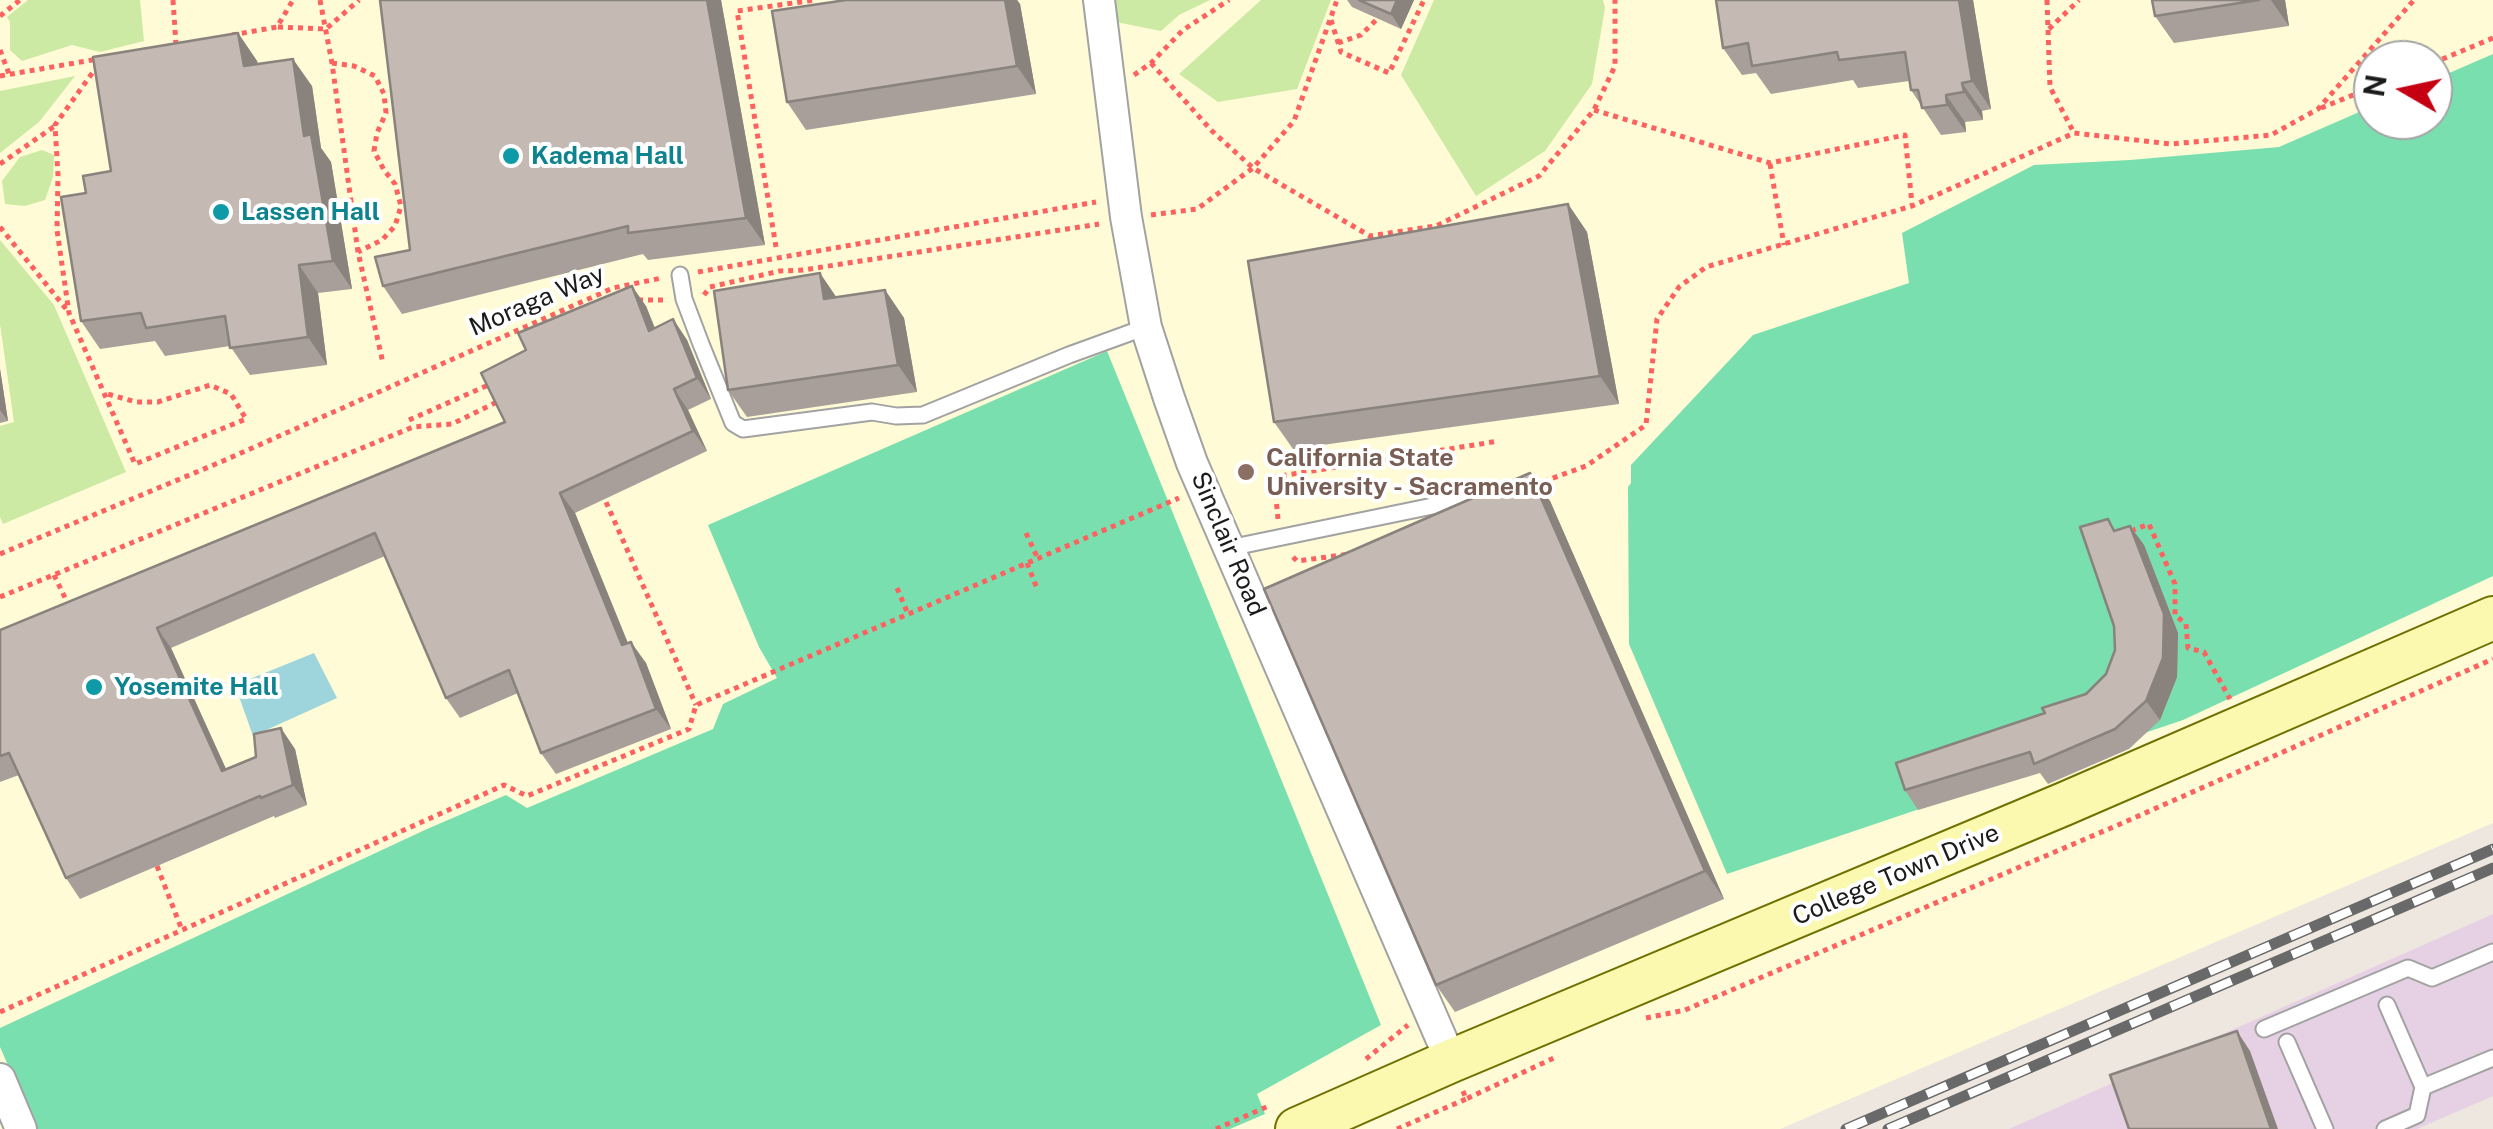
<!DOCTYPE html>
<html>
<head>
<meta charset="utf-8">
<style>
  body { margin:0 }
  #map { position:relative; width:2493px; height:1129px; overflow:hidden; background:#ede7df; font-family:"Public Sans",sans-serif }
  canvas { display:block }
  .north { position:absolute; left:2353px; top:40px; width:100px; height:100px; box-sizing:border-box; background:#fff; border:2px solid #a4a4a4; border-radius:50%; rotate:279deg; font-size:28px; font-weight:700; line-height:40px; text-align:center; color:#1b1b1b }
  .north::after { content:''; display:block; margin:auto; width:35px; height:45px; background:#c50012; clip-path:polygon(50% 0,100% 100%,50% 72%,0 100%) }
</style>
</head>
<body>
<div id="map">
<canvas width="2493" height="1129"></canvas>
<div class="north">N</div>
</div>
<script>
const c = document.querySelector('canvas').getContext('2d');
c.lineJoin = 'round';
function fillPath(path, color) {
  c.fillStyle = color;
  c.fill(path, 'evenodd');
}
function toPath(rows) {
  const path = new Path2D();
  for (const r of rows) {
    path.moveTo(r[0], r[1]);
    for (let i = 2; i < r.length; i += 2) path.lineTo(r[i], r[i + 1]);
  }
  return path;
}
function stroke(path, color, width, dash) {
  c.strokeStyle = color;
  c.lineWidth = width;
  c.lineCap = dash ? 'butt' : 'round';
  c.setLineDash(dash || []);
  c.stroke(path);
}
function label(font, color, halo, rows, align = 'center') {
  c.font = font + ' "Public Sans",sans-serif';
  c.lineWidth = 8;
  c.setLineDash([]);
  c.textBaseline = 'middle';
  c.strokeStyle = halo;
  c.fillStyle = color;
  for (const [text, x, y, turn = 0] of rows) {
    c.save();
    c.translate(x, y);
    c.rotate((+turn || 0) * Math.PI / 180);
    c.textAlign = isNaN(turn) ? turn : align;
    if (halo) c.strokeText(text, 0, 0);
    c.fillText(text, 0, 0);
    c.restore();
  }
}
const industrial = toPath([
  [2493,914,2493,1096,2417,1129,2009,1129]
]);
const education = toPath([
  [0,0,2493,0,2493,823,1780,1129,0,1129],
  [2373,60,2433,60,2433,120,2373,120]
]);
const grass = toPath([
  [28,0,140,0,144,41,100,52,72,45,22,61,10,50,10,22,7,17],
  [1114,0,1210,0,1179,15,1161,31,1116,22],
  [1261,0,1331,0,1297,89,1218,102,1179,74],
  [1434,0,1603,0,1605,8,1592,84,1545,151,1476,196,1401,75],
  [75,76,39,122,0,153,0,91],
  [42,150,54,155,53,177,45,200,25,206,5,204,2,181,20,157],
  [0,240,54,305,126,472,3,524,0,517,0,426,14,422,0,324]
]);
const pitch = toPath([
  [2493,54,2493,576,2183,720,1727,874,1629,644,1628,487,1631,483,1631,465,1753,335,1909,283,1902,233,2034,165,2130,160,2279,147,2373,106,2373,120,2433,120,2433,80],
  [1107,351,1381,1025,1257,1094,1265,1114,1230,1129,36,1129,0,1047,0,1028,427,829,506,795,527,808,713,729,723,704,777,678,759,647,708,525]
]);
const water = toPath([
  [314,653,337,698,253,736,235,685]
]);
const path = toPath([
  [173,0,176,45],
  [320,0,332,63,358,252,383,363],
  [2047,0,2050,87,2074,133],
  [0,16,20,0],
  [1331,20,1341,52,1389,73,1424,0],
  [278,27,326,29,359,0],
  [2049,29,2079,0],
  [232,35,277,27,293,0],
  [1338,43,1361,35,1377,19],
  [0,50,9,74],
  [332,63,354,66,375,76,384,94,386,113,377,133,374,151,384,170,395,184,401,206,395,226,382,240,358,252],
  [1151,63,1212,131,1253,168,1370,236,1436,226,1539,176,1594,110,1615,66,1615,0],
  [2433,63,2493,38],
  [98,65,55,125,58,175,57,230,69,313,135,464,246,419,231,394,210,385,158,402,136,402,104,393],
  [1134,75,1151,63,1183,30,1229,0],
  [0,76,98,59],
  [2321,108,2373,87],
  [1594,110,1770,163,1905,135,1912,204],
  [0,164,55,126],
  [1770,164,1784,245],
  [1151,215,1197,209,1253,168,1294,121,1337,0],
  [0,227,67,310],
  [776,247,737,11,814,0],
  [698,272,1096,202],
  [704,295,710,287,780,271,803,270,1099,224],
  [638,300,666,300],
  [409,420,493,383],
  [1534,485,1586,466,1646,425,1657,319,1679,287,1706,267,1912,206,2074,133,2171,144,2271,135,2318,109,2414,0],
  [602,493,696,705],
  [1278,519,1274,477,1499,441],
  [2131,531,2149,524,2175,584,2175,615,2186,624,2188,648,2204,652,2230,699],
  [1026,533,1038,559],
  [0,554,223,461,613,288,662,278],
  [1293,557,1297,561,1350,554],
  [1027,563,1038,591],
  [54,575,70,608],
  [897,588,908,614],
  [0,597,413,427,452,424,499,401],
  [157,866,182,930],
  [0,1012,504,785,527,796,689,729,696,705,1179,498],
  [1646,1018,1685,1010,2118,825,2493,659],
  [1366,1059,1408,1025],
  [1463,1091,1466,1099,1558,1056],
  [1216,1129,1271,1105],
  [1397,1129,1466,1099]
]);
const lane = toPath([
  [680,275,684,299,701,344,733,423,743,429,872,412,896,416,923,415,1069,355,1146,327],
  [1229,548,1491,494],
  [2264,1029,2408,968,2432,978,2493,952],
  [2287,1042,2325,1129],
  [2423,1087,2493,1058],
  [2385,1129,2417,1115,2423,1087,2387,1005]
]);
const street = toPath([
  [1099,0,1126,217,1146,327,1169,398,1192,463,1451,1061],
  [0,1079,21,1129]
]);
const secondary = toPath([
  [1297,1129,1451,1061,2064,804,2493,618]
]);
const rail = toPath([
  [1846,1129,2493,849],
  [1888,1129,2493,868]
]);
const wall = toPath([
  [721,0,765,245,648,260,643,254,402,314,383,286,410,250],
  [846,0,1017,0,1020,4,1036,94,806,130,787,102],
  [1347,0,1414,0,1401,29,1352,7],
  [1716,0,1973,0,1991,109,1982,111,1983,120,1965,122,1966,132,1941,135,1911,90,1909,81,1858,88,1853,80,1771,94,1756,73,1742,75,1723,48],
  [2152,0,2285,0,2289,26,2174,43,2155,16],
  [238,33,257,61,258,64,312,86,321,148,331,162,352,289,318,293,327,365,250,375,230,346,165,356,155,341,100,349,81,321,86,193,111,171],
  [1568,204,1587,232,1619,404,1293,449,1274,422],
  [885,290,904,318,917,392,747,417,728,390],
  [646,306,655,328,673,319,687,340,711,399,688,410,707,451,575,513,628,643,646,663,671,729,556,774,541,753,518,693,460,718,446,698,385,556,171,648,226,769,295,749,307,805,275,818,274,816,80,899,66,878,19,775,0,782,0,630,505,422],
  [0,369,8,421,0,423],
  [1550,501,1724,899,1455,1012,1436,985],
  [2130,526,2144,545,2178,633,2177,677,2160,720,2129,749,2048,784,2040,773,1918,810,1905,790,2045,713,2086,694,2106,674,2115,650,2116,530]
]);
const shadedWall = toPath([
  [707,0,721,0,765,245,746,218],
  [1005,0,1017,0,1020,4,1036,94,1017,66],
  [1397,0,1414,0,1401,29,1391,14],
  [1959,0,1973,0,1991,109,1972,81],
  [2271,0,2285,0,2289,26],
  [238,33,257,61,263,94,244,66],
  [293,59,312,86,321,148,331,162,352,289,333,261,304,136],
  [1962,83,1982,111,1983,120,1964,92],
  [1946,95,1965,122,1966,132,1947,105],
  [1568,204,1587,232,1619,404,1600,376],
  [299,265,318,293,327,365,308,337],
  [820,273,839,301,824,299],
  [632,286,646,306,664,352,649,331],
  [885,290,904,318,917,392,898,365],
  [673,319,687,340,711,399,697,378],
  [0,369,8,421,0,410],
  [674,389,688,410,707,451,693,431],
  [1530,473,1550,501,1724,899,1705,871],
  [560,493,575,513,637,666,622,645],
  [2130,526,2144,545,2178,633,2177,677,2160,720,2146,701],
  [157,628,171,648,236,791,222,771],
  [631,642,646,663,671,729,656,709],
  [281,728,295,749,307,805,293,785],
  [2237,1031,2250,1051,2278,1129,2271,1129]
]);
const building = toPath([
  [380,0,707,0,746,218,628,233,628,226,383,286,375,257,410,250,380,0],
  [846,0,1005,0,1017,66,787,102,772,11,846,0],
  [1359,0,1397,0,1391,14,1359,0],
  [1716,0,1959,0,1972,81,1962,83,1964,92,1946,95,1947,105,1922,108,1918,90,1911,90,1905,52,1839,60,1837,52,1752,66,1748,43,1723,48,1716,0],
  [2152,0,2259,0,2155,16,2152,0],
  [238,33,244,66,293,59,304,136,311,134,333,261,299,265,308,337,230,348,225,316,146,328,141,313,81,321,61,197,86,193,83,176,111,171,93,57,238,33],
  [1568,204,1600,376,1274,422,1248,261,1568,204],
  [820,273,824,299,885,290,898,365,728,390,714,291,820,273],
  [632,286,649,331,673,319,697,378,674,389,693,431,560,493,622,645,631,642,656,709,541,753,509,670,446,698,375,533,157,628,222,771,256,757,254,734,281,728,293,785,261,798,260,796,66,878,9,753,0,756,0,630,505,422,481,373,526,350,518,333,632,286],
  [1530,473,1705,871,1436,985,1264,589,1530,473],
  [2108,519,2114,531,2130,526,2164,614,2163,658,2146,701,2115,729,2034,764,2030,752,1905,790,1896,763,2045,713,2042,708,2086,694,2106,674,2115,650,2114,626,2080,527,2108,519],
  [2237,1031,2271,1129,2129,1129,2110,1075,2237,1031]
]);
const markers = [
  [511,156,10,"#0f9aa8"],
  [221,212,10,"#0f9aa8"],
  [1246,472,10,"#8d6e63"],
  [94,687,10,"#0f9aa8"]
];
const cultureNames = [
  ["Kadema Hall",531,156],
  ["Lassen Hall",241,212],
  ["Yosemite Hall",114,687]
];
const streetNames = [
  ["Moraga Way",537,301,-23],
  ["Sinclair Road",1228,544,67],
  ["College Town Drive",1896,875,-23]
];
const educationNames = [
  ["California State",1266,458],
  ["University - Sacramento",1266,487]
];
fillPath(industrial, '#e6d1e4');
fillPath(education, '#fffbd6');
fillPath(grass, '#cceaa3');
fillPath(pitch, '#7adfaf');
fillPath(water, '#9ed4dc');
stroke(lane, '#a2a2a2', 19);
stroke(street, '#a2a2a2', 34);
stroke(secondary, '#6f7202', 46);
stroke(path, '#fd6260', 5, [5, 5]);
stroke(lane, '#fff', 15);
stroke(street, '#fff', 30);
stroke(secondary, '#fbf8b0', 42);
stroke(rail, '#696969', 11);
stroke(rail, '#fff', 8, [22]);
fillPath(wall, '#a99f9a');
fillPath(shadedWall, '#89827d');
fillPath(building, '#c4b9b3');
stroke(building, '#89827d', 2.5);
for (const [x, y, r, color] of markers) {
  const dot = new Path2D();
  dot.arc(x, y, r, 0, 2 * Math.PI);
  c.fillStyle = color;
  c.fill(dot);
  stroke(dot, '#fff', 4);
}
label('bold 25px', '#0d838f', '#fff', cultureNames, 'left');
label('25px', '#1b1b1b', '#fff', streetNames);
label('bold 25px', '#785e54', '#fff', educationNames, 'left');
</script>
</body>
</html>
